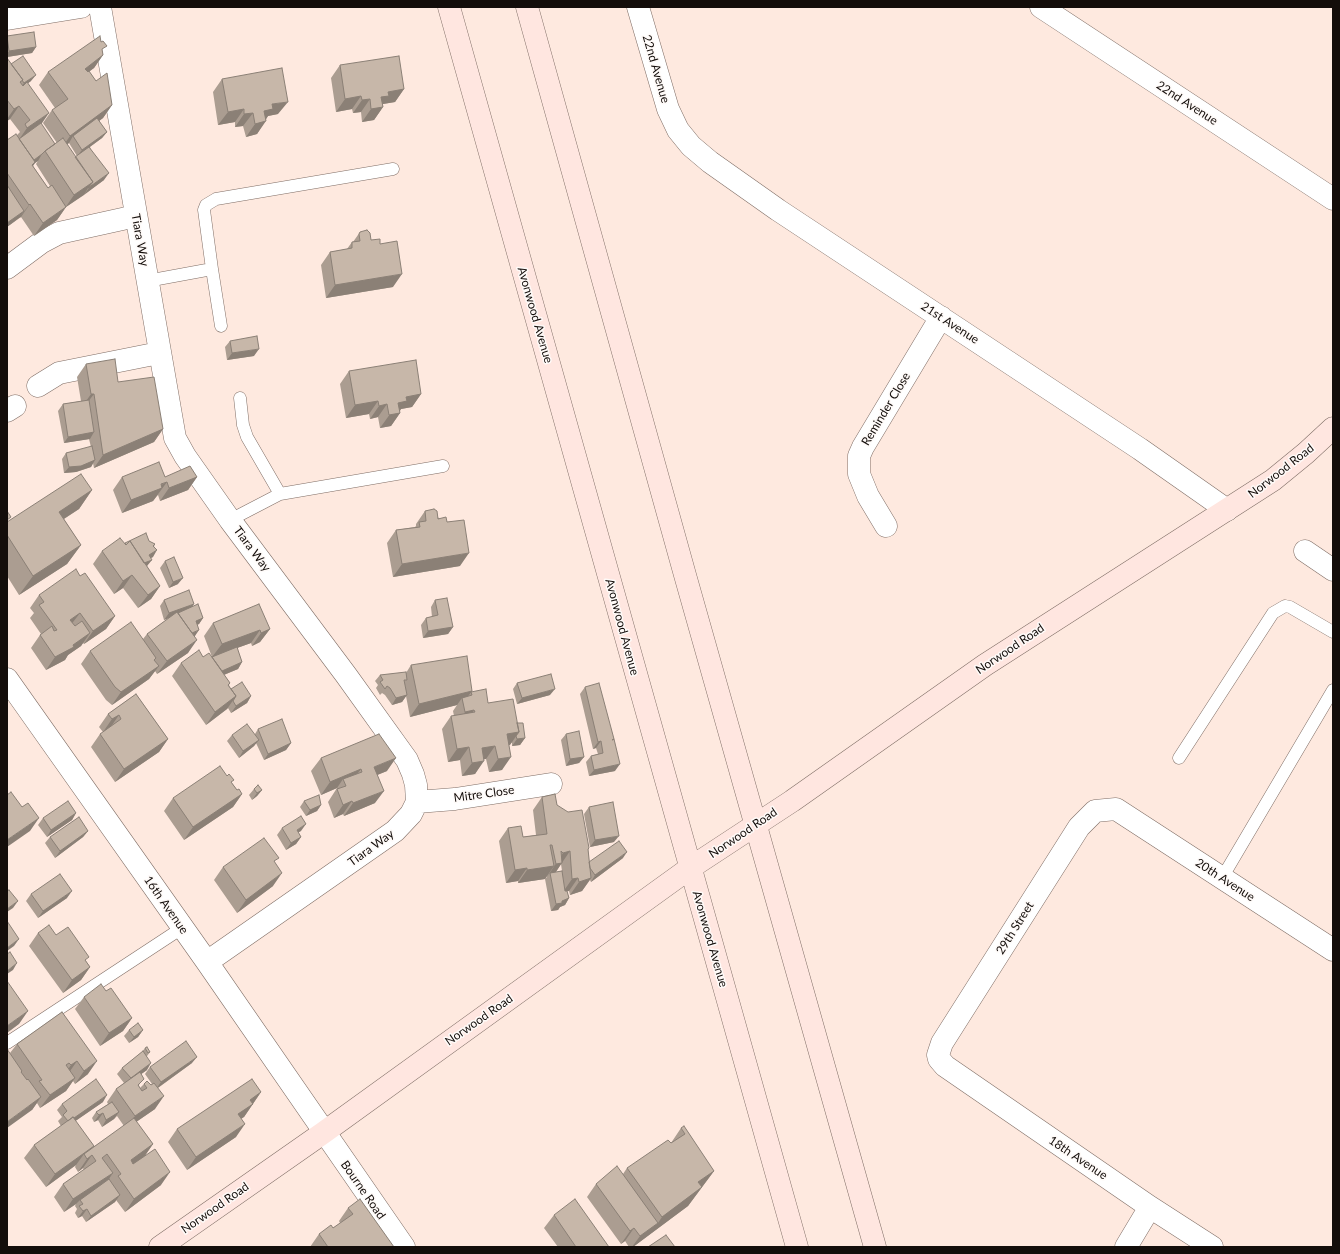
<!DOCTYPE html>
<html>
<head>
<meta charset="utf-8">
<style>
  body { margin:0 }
  #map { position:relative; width:1340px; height:1254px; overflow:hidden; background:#fee9df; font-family:Lato,sans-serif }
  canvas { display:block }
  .frame { position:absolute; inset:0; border:8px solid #130d0a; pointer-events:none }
</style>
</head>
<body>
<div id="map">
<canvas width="1340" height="1254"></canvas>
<div class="frame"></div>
</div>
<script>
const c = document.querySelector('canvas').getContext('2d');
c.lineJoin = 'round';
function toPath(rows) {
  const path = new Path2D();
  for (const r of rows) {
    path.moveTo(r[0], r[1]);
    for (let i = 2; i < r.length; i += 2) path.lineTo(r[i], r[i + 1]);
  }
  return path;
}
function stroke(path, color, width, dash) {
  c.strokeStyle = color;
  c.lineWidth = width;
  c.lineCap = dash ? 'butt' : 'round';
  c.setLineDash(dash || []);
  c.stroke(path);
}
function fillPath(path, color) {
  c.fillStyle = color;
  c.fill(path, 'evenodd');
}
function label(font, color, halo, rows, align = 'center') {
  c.font = font + ' Lato,sans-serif';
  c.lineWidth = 3;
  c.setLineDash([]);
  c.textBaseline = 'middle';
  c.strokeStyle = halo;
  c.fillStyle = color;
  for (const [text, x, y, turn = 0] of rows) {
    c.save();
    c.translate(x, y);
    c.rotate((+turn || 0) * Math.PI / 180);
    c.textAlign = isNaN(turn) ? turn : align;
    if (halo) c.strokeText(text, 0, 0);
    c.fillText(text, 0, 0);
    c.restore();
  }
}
const lane = toPath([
  [212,269,221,326],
  [147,281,212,269,204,210,206,205,216,199,393,169],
  [240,398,243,425,247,437,280,494],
  [230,520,280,494,443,466],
  [1179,758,1273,613,1285,606,1290,607,1333,632],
  [1222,878,1333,690],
  [7,1043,182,928]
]);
const street = toPath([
  [100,7,175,438,185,456,230,520,346,675,407,760,413,774,416,785,417,802,411,814,395,831,207,962],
  [638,7,668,109,678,130,691,146,710,162,778,210,1140,449,1227,510],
  [1041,7,1333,199],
  [7,19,81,7],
  [7,268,42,242,59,233,136,216],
  [38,386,59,373,159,353],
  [7,411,15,406],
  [886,526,868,496,859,474,859,456,863,447,941,317],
  [1305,551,1333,570],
  [7,679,207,962,404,1247],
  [417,802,455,799,551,784],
  [1126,1247,1150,1207],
  [1212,1247,1150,1207,945,1066,939,1059,938,1055,942,1043,1079,827,1095,811,1116,809,1333,950]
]);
const secondary = toPath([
  [449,7,797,1247],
  [527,7,685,575,875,1247],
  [160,1247,323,1133,690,868,792,801,985,665,1273,480,1306,453,1333,428]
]);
const wall = toPath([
  [7,36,36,47,32,53,7,57],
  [102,52,103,55,94,68,89,71,112,105,103,118,99,121,107,132,102,138,90,147,104,180,66,207,57,220,34,236,21,217,7,227,7,140,17,135,20,132,10,119,7,121,7,58,11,64,31,81,28,83,41,124,55,144,57,143,43,123,52,110,55,108,39,85,48,72],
  [69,143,77,156,75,157,67,144],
  [38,161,36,164,50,186,48,188,33,166,35,163],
  [340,65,404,89,395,102,383,104,383,107,374,120,362,122,361,112,353,113,352,109,336,112,331,78],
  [222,79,278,114,268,116,257,134,246,137,243,126,235,127,235,122,218,125,213,92],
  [360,232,371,240,380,244,393,287,326,298,321,265,330,252,347,249,352,242,353,242],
  [230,341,254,356,227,360,225,347],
  [86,364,118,382,163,429,154,442,94,468,93,463,91,467,76,472,64,473,62,459,66,453,91,447,89,439,64,443,58,411,63,404,81,401,77,377],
  [349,371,421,394,412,407,401,409,400,411,400,413,391,426,380,428,378,417,370,419,369,414,346,418,340,384],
  [122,477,197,477,188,490,160,501,158,495,157,496,153,501,122,513,113,490],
  [92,490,79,509,64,519,81,545,67,564,19,595,7,576,7,511,8,522],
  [425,511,447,522,460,566,393,577,387,543,396,530,415,527,416,526,416,524],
  [149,541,155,544,154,547,153,557,151,558,147,566,160,586,151,599,138,608,123,588,114,594,93,564,102,551,124,543],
  [165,561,178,584,169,588,160,568],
  [80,576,115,616,106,629,84,644,83,643,81,646,68,655,65,660,46,670,31,648,40,635,41,634,30,618,34,613,30,608,39,595],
  [164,600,192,607,203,618,199,624,197,625,194,636,188,653,157,674,155,671,149,679,112,705,106,700,81,664,90,651,143,639,147,634,169,618,164,620,160,606],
  [435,600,453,627,448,634,423,638,421,625,426,618,432,617,431,607],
  [213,623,270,629,260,642,252,646,251,643,237,648,242,662,238,669,224,675,230,683,229,685,231,689,251,696,247,703,231,713,228,708,227,709,206,725,172,676,181,663,203,657,212,657,204,636],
  [411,665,472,691,472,692,517,723,525,738,520,745,512,746,512,742,509,745,502,770,489,772,486,759,484,759,475,774,462,776,460,760,448,762,442,729,451,716,454,716,453,711,457,705,410,717,406,696,402,702,392,705,385,695,382,693,380,695,376,688,378,685,375,681,380,675,406,673],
  [517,683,550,695,517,704,513,689],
  [585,687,615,771,589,776,586,762,591,756,598,754,596,748,593,749,580,694],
  [136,694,168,739,159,752,115,782,91,747,100,734,103,732,99,727,108,714],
  [258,729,291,743,286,750,264,760,256,743,254,746,239,758,227,741,232,735,255,734],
  [566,734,584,757,579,763,566,766,561,740],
  [321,758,387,771,377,775,375,803,344,816,343,814,334,818,328,802,337,788,321,795,311,771],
  [232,783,237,790,242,794,233,807,184,840,164,811,173,798],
  [254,789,262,790,257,796,252,800,249,795],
  [542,797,557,805,589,848,588,850,589,862,623,858,591,882,590,880,582,891,570,895,569,891,567,891,569,898,565,905,560,907,558,910,551,911,545,879,547,877,547,876,545,879,518,883,518,881,506,883,499,841,508,828,523,837,536,835,533,810],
  [561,864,562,871,556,872],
  [304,801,321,805,317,811,306,816,300,807],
  [589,807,614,842,590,847,584,814],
  [76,813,72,820,47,837,38,825,43,818],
  [282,828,301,831,298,832,301,837,296,844,286,850,277,835],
  [88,831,83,837,55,858,45,843,50,837],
  [275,863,273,886,237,913,214,880,223,867],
  [31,894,67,898,38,918,26,901],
  [38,933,56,935,86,961,90,967,81,980,63,993,29,946],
  [106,991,132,1018,123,1031,100,1046,75,1009,84,997],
  [62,1012,88,1074,75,1084,73,1081,66,1091,40,1108,37,1103,32,1110,10,1053,17,1044],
  [129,1030,143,1030,138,1037,129,1043,124,1036],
  [145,1048,150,1052,147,1056,147,1070,141,1074,139,1086,140,1088,144,1084,151,1085,152,1084,145,1074,150,1067,192,1063,158,1088,155,1109,136,1122,153,1144,144,1157,161,1185,125,1212,116,1200,115,1202,86,1222,82,1216,78,1218,75,1213,77,1209,75,1206,76,1204,64,1212,54,1197,63,1184,84,1170,83,1168,78,1172,75,1167,76,1165,46,1187,24,1158,34,1145,61,1126,58,1121,62,1117,57,1110,62,1104,103,1102,75,1121,94,1146,92,1148,124,1126,117,1116,114,1119,102,1127,98,1120,94,1122,92,1118,96,1112,108,1104,107,1102,116,1089,124,1083,117,1074,122,1068,142,1052],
  [261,1092,244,1117,241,1118,236,1137,187,1170,168,1142,177,1129],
  [681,1128,714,1171,688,1206,633,1247,629,1247,625,1241,621,1244,587,1197,596,1184,623,1174,627,1168,671,1143],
  [348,1208,394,1247,310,1247,319,1234,333,1228,340,1223,339,1221],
  [554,1215,609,1247,558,1247,544,1228]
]);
const shadedWall = toPath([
  [36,47,32,53,7,57,7,54,9,51],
  [103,55,94,68,76,82,85,69],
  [36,75,31,81,19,90,24,83],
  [404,89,395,102,383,104,381,108,383,107,374,120,362,122,371,109,381,97,388,92],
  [361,96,352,109,336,112,345,99],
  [370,99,361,112,353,113,362,100],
  [288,102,278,114,268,116,264,122,266,121,257,134,246,137,264,111,272,104],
  [112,105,103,118,75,139,73,136,69,143,61,149,70,136],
  [19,106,10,119,7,121,7,119,14,109],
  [244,109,235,122,218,125,228,112],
  [49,113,40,126,18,141,27,128],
  [253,113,243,126,235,127,244,114],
  [107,132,102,138,77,156,82,150],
  [42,154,38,161,35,163,26,175,29,164],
  [109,173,104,180,84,195,88,188],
  [93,182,84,195,66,207,57,220,34,236,43,223,65,208,74,195],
  [30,204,21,217,19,218,29,205],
  [24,211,19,218,7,227,7,223],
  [402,274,393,287,326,298,335,285],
  [259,349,254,356,227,360,232,353],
  [91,394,94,394,84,407,82,407],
  [421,394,412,407,401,409,398,413,400,413,391,426,380,428,398,403,406,397],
  [378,401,369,414,346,418,355,405],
  [387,404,378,417,370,419,379,406],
  [163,429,154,442,94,468,103,455],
  [94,432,90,439,64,443,68,437],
  [95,460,91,467,76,472,64,473,69,467],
  [197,477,188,490,160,501,169,488],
  [167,482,153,501,122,513,131,500],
  [92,490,79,509,45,531,59,512],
  [81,545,67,564,19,595,33,576],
  [157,550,153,557,144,561,149,555],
  [469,553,460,566,393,577,402,564],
  [152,560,147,566,135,572,139,565],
  [132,575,123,588,114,594,123,581],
  [183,578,178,584,169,588,173,582],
  [160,586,151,599,138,608,148,595],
  [194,604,190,610,164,620,169,613],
  [80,613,70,626,70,620],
  [115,616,106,629,84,644,93,631],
  [203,618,199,624,191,627,196,621],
  [453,627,448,634,423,638,428,631],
  [270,629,260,642,252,646,261,633],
  [199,630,195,636,187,636],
  [260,630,251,643,212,657,222,644],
  [90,633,81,646,68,655,65,660,46,670,55,657],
  [197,640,188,653,157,674,167,661],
  [242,662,238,669,211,680,215,674],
  [159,666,149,679,112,705,121,692],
  [555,689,550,695,517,704,522,698],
  [472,691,463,703,462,698,457,705,410,717,419,704],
  [407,695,402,702,392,705,396,698],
  [236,696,227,709,206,725,215,712],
  [251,696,247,703,231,713,236,706],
  [474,710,465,723,456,725,465,712],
  [119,715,110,728,103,732,112,719],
  [519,732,510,745,498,747,507,734],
  [525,738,520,745,512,746,517,739],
  [168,739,159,752,115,782,124,769],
  [259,740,254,746,239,758,243,751],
  [601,741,596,748,593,749,598,742],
  [291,743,286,750,264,760,268,754],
  [495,746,486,759,473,761,482,748],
  [469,747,460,760,448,762,457,749],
  [511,757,502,770,489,772,498,759],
  [584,757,579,763,566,766,570,759],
  [396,758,387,771,365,780,374,767],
  [484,761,475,774,462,776,472,763],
  [620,764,615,771,589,776,594,770],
  [361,769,351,782,343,779,337,788,321,795,330,782],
  [262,790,257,796,252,800,257,793],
  [384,791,375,803,344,816,353,803],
  [242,794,233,807,184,840,193,827],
  [352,801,343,814,334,818,343,805],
  [321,805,317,811,306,816,310,810],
  [76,813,72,820,47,837,51,830],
  [39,818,30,831,7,847,7,840],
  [306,824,301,831,292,836,297,830],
  [88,831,83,837,55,858,60,851],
  [619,836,614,842,590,847,595,840],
  [301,837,296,844,286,850,291,843],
  [570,851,553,876,550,873,547,877,563,853],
  [627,852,623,858,591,882,595,875],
  [554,866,545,879,518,883,527,870],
  [527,868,518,881,506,883,515,870],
  [282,873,273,886,237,913,246,900],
  [578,878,569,891,563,892,572,879],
  [591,878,582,891,570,895,579,882],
  [72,891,67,898,38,918,43,911],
  [569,898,565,905,560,907,558,910,551,911,556,904],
  [18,901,13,908,7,912,7,909],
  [19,939,14,946,7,951,7,948],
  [17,963,13,970,7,974,7,971],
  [90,967,81,980,63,993,72,980],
  [28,1011,19,1024,7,1033,7,1026],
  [132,1018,123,1031,100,1046,109,1033],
  [143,1030,138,1037,129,1043,134,1037],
  [197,1057,192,1063,156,1089,161,1082],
  [77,1061,68,1074,62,1078,71,1065],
  [97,1061,88,1074,75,1084,84,1071],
  [151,1063,147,1070,126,1085,131,1078],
  [75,1078,66,1091,40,1108,50,1095],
  [261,1092,244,1117,229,1127,238,1114,250,1100],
  [107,1095,103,1102,64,1129,68,1122],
  [164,1096,155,1109,126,1129,135,1116],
  [41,1097,32,1110,7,1128,7,1122],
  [119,1112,114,1119,102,1127,106,1120],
  [103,1113,98,1120,94,1122,99,1115],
  [245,1124,236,1137,187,1170,196,1157],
  [153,1144,144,1157,121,1173,131,1160],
  [94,1146,86,1157,84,1154,76,1165,46,1187,55,1174],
  [92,1155,83,1168,78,1172,87,1159],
  [714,1171,688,1206,633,1247,632,1247,640,1236,658,1223,662,1217,698,1182],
  [170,1172,161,1185,125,1212,134,1199],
  [113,1173,104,1186,80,1200,76,1204,64,1212,73,1199],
  [120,1195,115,1202,86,1222,91,1216],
  [87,1209,82,1216,78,1218,83,1211],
  [634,1228,625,1241,621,1244,630,1231]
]);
const building = toPath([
  [34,32,36,47,9,51,7,36,34,32],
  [100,36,101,42,103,41,107,46,102,49,103,55,85,69,88,72,89,71,96,81,107,73,112,105,70,136,52,110,68,99,48,72,100,36],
  [23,56,36,75,24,83,22,80,23,80,11,64,23,56],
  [399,56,404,89,388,92,389,96,381,97,383,107,371,109,370,99,362,100,361,96,345,99,340,65,399,56],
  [7,58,23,80,20,82,23,86,27,82,49,113,27,128,25,124,30,120,19,106,14,109,7,100,7,58],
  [282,68,288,102,272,104,273,109,264,111,266,121,255,124,253,113,244,114,244,109,228,112,222,79,282,68],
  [97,118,107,132,82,150,73,136,97,118],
  [41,123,55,144,45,151,42,154,34,160,19,139,41,123],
  [16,134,35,162,32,165,48,188,52,185,66,207,43,223,30,204,29,205,7,173,7,140,16,134],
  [63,138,93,182,74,195,45,151,63,138],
  [89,147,109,173,88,188,93,182,75,157,89,147],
  [7,185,24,211,7,223,7,185],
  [367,230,370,233,371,240,380,239,380,244,397,241,402,274,335,285,330,252,352,248,352,242,360,241,359,234,360,232,367,230],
  [257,336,259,349,232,353,230,341,257,336],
  [115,359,118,382,154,377,163,429,103,455,94,394,91,394,86,364,115,359],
  [416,360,421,394,406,397,407,401,398,403,400,413,389,415,387,404,379,406,378,401,355,405,349,371,416,360],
  [89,400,94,432,68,437,63,404,89,400],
  [92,446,95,460,81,466,69,467,66,453,92,446],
  [159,462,165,477,190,466,197,477,169,488,167,482,161,484,162,488,131,500,122,477,159,462],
  [81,474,92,490,59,512,81,545,33,576,7,535,7,522,81,474],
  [434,509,437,511,438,519,446,517,447,522,464,520,469,553,402,564,396,530,420,527,419,522,426,521,425,511,434,509],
  [7,511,11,517,7,520,7,511],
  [146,533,149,541,155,544,153,546,157,550,149,555,152,560,144,563,130,541,126,545,125,543,146,533],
  [120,538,126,545,130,541,160,586,148,595,132,575,123,581,102,551,120,538],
  [174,557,183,578,173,582,165,561,174,557],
  [76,569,80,576,85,573,115,616,93,631,80,613,70,620,75,626,82,621,90,633,73,645,74,647,55,657,40,635,52,626,54,631,57,630,39,605,44,602,39,595,76,569],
  [189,590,194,604,169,613,164,600,189,590],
  [447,598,453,627,428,631,426,618,438,615,435,600,447,598],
  [198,604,203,618,196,621,199,630,192,633,178,613,198,604],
  [259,604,270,629,261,633,260,630,222,644,213,623,259,604],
  [177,612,197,640,167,661,147,634,177,612],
  [131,622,156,658,154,660,159,666,121,692,115,687,90,651,131,622],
  [237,647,242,662,222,671,212,657,237,647],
  [199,650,203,657,209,653,230,683,228,685,236,696,215,712,181,663,199,650],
  [467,656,472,691,419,704,411,665,467,656],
  [406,672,407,680,404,680,407,695,396,698,390,688,387,686,385,689,380,682,383,680,380,675,406,672],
  [551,674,555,689,522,698,517,683,551,674],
  [242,682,251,696,236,706,233,701,236,696,231,689,242,682],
  [599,683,614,739,612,740,614,739,620,764,594,770,591,756,603,753,601,741,598,742,585,687,599,683],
  [486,689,488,703,513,699,519,732,507,734,511,757,498,759,495,746,482,748,484,761,472,763,469,747,457,749,451,716,475,712,474,710,465,712,462,698,472,695,471,692,486,689],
  [136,694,168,739,124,769,100,734,121,719,119,715,112,719,108,714,136,694],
  [282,719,291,743,268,754,258,729,282,719],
  [517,723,523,723,525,738,517,739,516,736,519,732,517,723],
  [247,724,259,740,243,751,232,735,247,724],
  [579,731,584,757,570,759,566,734,579,731],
  [379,734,396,758,374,767,384,791,353,803,352,801,343,805,337,789,346,786,343,779,362,772,361,769,330,782,321,758,379,734],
  [220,766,227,776,229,774,234,780,231,782,237,790,239,789,242,794,193,827,173,798,220,766],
  [258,785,262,790,257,793,254,789,258,785],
  [11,792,22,807,28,803,39,818,7,840,7,795,11,792],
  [555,794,557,805,568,812,582,810,589,848,588,849,591,878,579,882,578,878,572,879,570,851,563,853,561,851,562,863,556,864,552,845,550,845,554,866,527,870,527,868,515,870,508,828,521,826,523,837,547,834,542,797,555,794],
  [319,795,321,805,310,810,304,801,319,795],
  [68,801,76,813,51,830,43,818,68,801],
  [613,802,619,836,595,840,589,807,613,802],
  [301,816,306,824,297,830,301,837,291,843,282,828,301,816],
  [79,817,88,831,60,851,50,837,79,817],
  [264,838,279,858,274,861,282,873,246,900,223,867,264,838],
  [619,841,627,852,595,875,590,868,589,862,619,841],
  [562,871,565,891,567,891,569,898,562,901,562,903,556,904,550,873,562,871],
  [60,874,72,891,43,911,31,894,60,874],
  [9,890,18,901,7,909,7,891,9,890],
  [7,921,19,939,7,948,7,921],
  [49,925,56,935,68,927,89,957,85,960,90,967,72,980,38,933,49,925],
  [10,952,17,963,7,971,7,954,10,952],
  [7,981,28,1011,7,1026,7,981],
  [101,984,106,991,111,988,132,1018,109,1033,84,997,101,984],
  [62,1012,97,1061,84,1071,77,1061,71,1065,69,1063,66,1065,75,1078,50,1095,39,1081,42,1080,17,1044,62,1012],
  [138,1023,143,1030,134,1037,129,1030,138,1023],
  [186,1041,197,1057,161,1082,150,1067,186,1041],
  [147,1047,150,1052,148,1053,145,1048,147,1047],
  [7,1049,22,1071,21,1072,27,1080,28,1079,41,1097,7,1122,7,1049],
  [143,1051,151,1063,131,1078,122,1068,143,1051],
  [140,1072,144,1079,138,1085,142,1091,147,1088,144,1084,147,1081,151,1085,154,1083,164,1096,135,1116,116,1089,140,1072],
  [96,1079,107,1095,74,1118,73,1117,68,1121,63,1115,67,1111,62,1104,96,1079],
  [252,1079,261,1092,250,1100,253,1104,238,1114,245,1124,196,1157,177,1129,252,1079],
  [112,1102,119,1112,106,1120,103,1113,99,1115,96,1112,112,1102],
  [73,1117,94,1146,55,1174,34,1145,73,1117],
  [134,1118,153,1144,131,1160,133,1164,155,1149,170,1172,134,1199,118,1176,121,1174,107,1154,102,1158,113,1173,73,1199,63,1184,96,1161,92,1155,87,1159,84,1154,134,1118],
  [684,1126,714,1171,698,1182,702,1187,662,1217,627,1168,668,1140,671,1143,685,1134,681,1128,684,1126],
  [617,1166,658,1223,640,1236,634,1228,630,1231,596,1184,617,1166],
  [109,1179,120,1195,91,1216,87,1209,83,1211,79,1206,83,1204,80,1200,109,1179],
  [360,1199,394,1247,328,1247,319,1234,331,1225,333,1228,353,1214,348,1208,360,1199],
  [575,1199,609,1247,576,1247,554,1215,575,1199],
  [666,1235,675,1247,648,1247,666,1235]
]);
const streetNames = [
  ["22nd Avenue",656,69,74],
  ["22nd Avenue",1187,103,33],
  ["Tiara Way",140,240,80],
  ["Avonwood Avenue",535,315,74],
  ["21st Avenue",950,323,33],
  ["Reminder Close",886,409,-59],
  ["Norwood Road",1281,471,-38],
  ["Tiara Way",252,549,53],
  ["Avonwood Avenue",622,627,75],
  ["Norwood Road",1010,649,-34],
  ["Mitre Close",484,794,-8],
  ["Norwood Road",743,833,-34],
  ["Tiara Way",371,848,-36],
  ["20th Avenue",1225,880,33],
  ["16th Avenue",166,905,55],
  ["29th Street",1015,928,-58],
  ["Avonwood Avenue",710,939,74],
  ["Norwood Road",479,1020,-35],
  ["18th Avenue",1078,1158,34],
  ["Bourne Road",363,1190,55],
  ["Norwood Road",215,1208,-35]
];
stroke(lane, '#7f6d65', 13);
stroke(street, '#7f6d65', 23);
stroke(secondary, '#7f6d65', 23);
stroke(lane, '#fff', 12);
stroke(street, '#fff', 22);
stroke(secondary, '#ffe6e0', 22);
fillPath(wall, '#ab9d91');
fillPath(shadedWall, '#8b8076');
fillPath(building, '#c7b7a9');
stroke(building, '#8b8076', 1);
label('12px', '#130d0a', '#fefaf8', streetNames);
</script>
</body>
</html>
